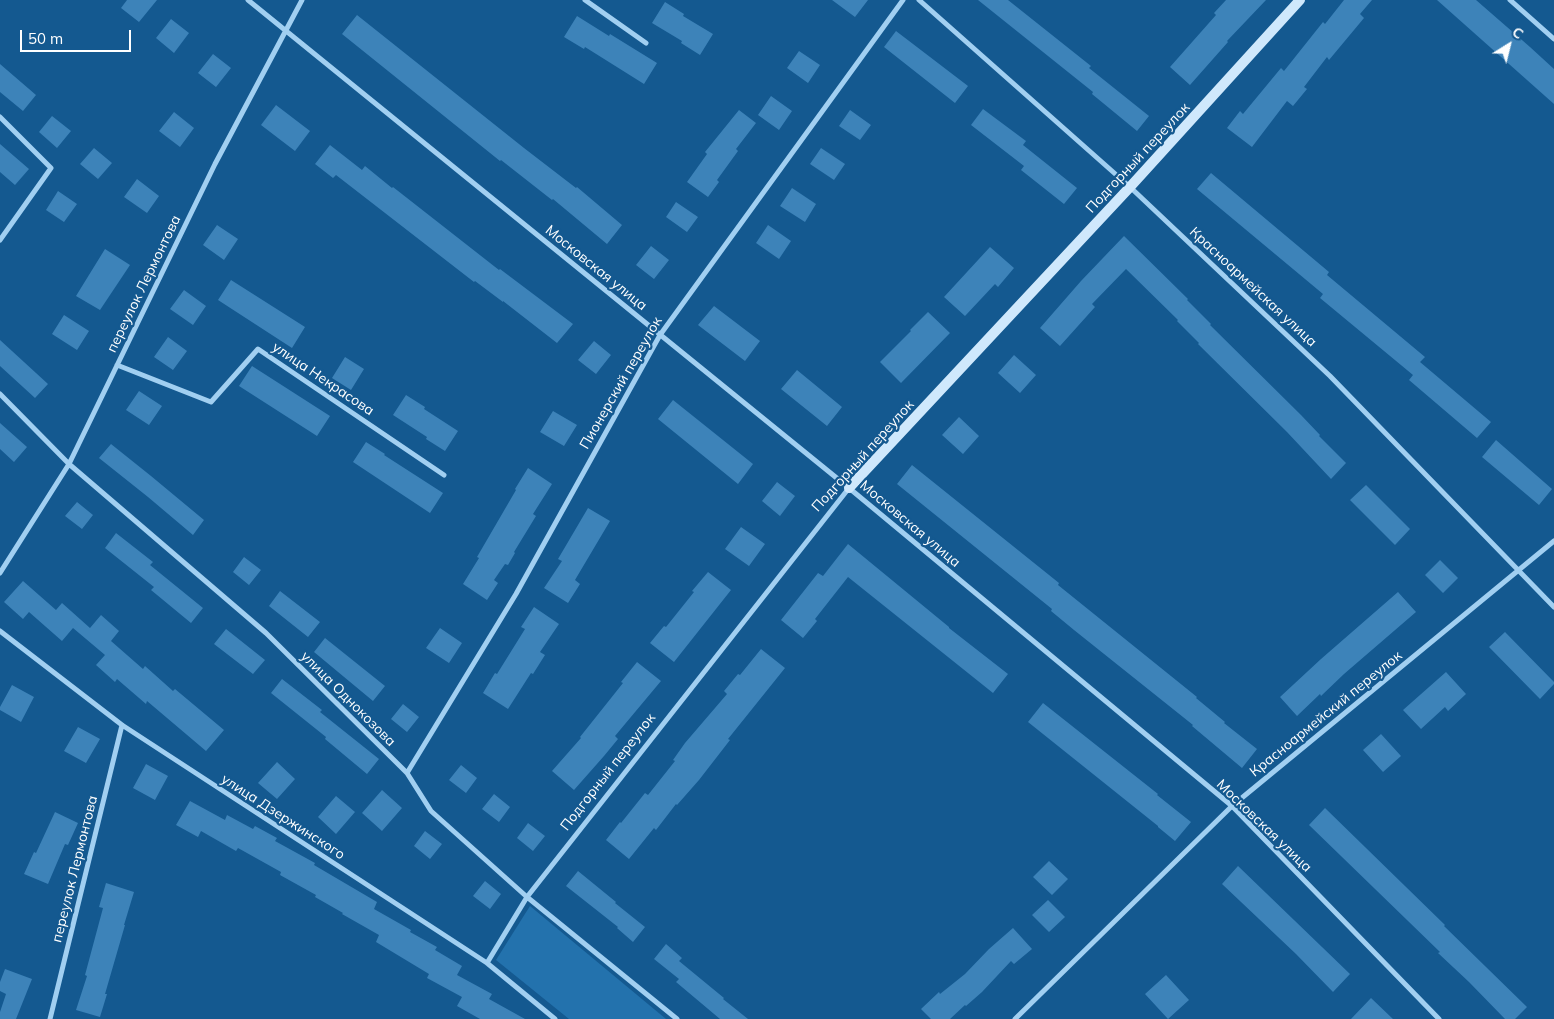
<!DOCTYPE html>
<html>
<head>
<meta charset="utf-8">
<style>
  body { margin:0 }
  #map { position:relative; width:1554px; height:1019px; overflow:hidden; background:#145990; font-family:Mulish,sans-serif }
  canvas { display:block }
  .north { position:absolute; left:1484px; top:20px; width:50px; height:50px; -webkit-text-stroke:4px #145990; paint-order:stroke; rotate:36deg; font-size:14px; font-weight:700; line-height:20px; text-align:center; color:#fff }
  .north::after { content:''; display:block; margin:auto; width:18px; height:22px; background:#fff; clip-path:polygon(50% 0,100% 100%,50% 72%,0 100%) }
  .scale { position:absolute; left:20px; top:30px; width:111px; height:22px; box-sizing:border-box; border:2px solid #fff; border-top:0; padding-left:6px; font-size:15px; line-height:18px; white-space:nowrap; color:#fff; -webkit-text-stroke:4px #145990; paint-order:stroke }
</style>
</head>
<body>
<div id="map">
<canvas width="1554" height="1019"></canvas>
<div class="north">С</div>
<div class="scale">50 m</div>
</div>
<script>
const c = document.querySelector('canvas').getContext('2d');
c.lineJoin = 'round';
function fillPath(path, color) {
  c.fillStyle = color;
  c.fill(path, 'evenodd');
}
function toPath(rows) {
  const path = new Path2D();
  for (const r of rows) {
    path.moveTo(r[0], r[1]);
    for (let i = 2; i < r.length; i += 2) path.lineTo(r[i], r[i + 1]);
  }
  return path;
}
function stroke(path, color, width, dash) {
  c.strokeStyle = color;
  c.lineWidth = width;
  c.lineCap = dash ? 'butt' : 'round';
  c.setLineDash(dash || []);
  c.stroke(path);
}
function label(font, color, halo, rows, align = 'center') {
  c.font = font + ' Mulish,sans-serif';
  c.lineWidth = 4.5;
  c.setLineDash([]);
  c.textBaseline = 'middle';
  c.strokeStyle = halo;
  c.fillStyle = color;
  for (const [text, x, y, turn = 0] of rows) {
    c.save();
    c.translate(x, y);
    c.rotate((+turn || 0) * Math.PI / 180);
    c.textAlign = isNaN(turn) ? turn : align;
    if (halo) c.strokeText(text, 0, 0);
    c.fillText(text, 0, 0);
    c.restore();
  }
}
const green = toPath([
  [530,906,666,1019,569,1019,496,960]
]);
const building = toPath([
  [127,0,157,0,139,22,121,8],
  [832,0,868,0,855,17],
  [978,0,1008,0,1091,66,1089,68,1149,116,1137,131,1092,94,1093,92],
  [1226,0,1266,0,1227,41,1228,42,1190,85,1170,67,1216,15,1214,13],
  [1344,0,1372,0,1360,14,1364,18,1329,60,1327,57,1304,87,1307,89,1293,106,1287,101,1252,147,1227,128,1240,111,1243,114,1281,68,1284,71,1323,22,1325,24],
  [1437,0,1476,0,1530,47,1554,69,1554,104],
  [665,2,684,14,683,16,713,34,700,55,681,43,682,41,652,23],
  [357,15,524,148,576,188,577,187,622,225,607,244,553,199,552,200,501,160,500,161,342,34],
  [577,16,609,36,610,34,657,63,644,84,585,47,584,49,564,37],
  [171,19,189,33,174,53,156,38],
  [896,31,968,86,955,103,884,47],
  [799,51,820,65,808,83,787,68],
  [213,54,231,68,216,87,198,73],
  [0,64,36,95,23,111,0,92],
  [771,96,792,111,779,130,758,115],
  [276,105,310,131,295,151,261,125],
  [983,109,1026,141,1023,145,1077,188,1064,204,1021,170,1024,166,971,125],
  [739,110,756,123,736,149,738,151,717,180,719,182,708,197,687,182,707,154,705,152],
  [850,110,871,125,860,140,839,126],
  [174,112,194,128,180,147,159,131],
  [52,116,71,131,57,148,39,132],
  [0,144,29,169,15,185,0,172],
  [330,145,362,170,365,166,392,188,393,187,499,270,500,269,573,324,557,343,503,301,503,302,475,281,474,282,336,175,333,178,315,164],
  [94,148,112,163,98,179,80,164],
  [821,148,845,164,834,180,810,164],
  [1211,173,1329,272,1327,275,1425,357,1420,362,1491,422,1477,438,1409,380,1413,375,1320,298,1323,294,1197,189],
  [137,179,159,196,147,213,124,197],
  [792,188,816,204,805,222,780,206],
  [58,191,77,204,64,222,46,210],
  [676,202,698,217,687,232,666,217],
  [217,225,238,239,224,260,203,245],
  [768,225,791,241,779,259,756,243],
  [1124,236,1188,299,1187,300,1211,324,1210,325,1301,415,1320,435,1319,436,1346,463,1331,479,1287,432,1198,344,1199,343,1177,321,1178,320,1126,269,1092,304,1095,307,1060,346,1040,328,1081,281],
  [651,246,669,260,654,279,636,265],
  [990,247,1014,268,998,287,995,284,965,316,944,297],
  [105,249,130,265,100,310,76,296],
  [231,280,305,327,292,348,218,300],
  [184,290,206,306,193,325,170,309],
  [714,306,760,341,745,361,698,325],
  [928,312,950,333,901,383,880,362,911,331,910,330],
  [64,315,89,331,77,350,52,334],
  [168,337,187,351,173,370,154,357],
  [0,340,48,384,35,398,0,366],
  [594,341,611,355,596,374,578,360],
  [1014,355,1036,375,1020,393,998,373],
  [345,357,364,369,351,390,332,378],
  [252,366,330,416,317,436,239,386],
  [797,370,842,407,827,426,781,389],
  [139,391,162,406,149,425,126,410],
  [406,395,425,407,424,409,458,431,445,451,426,439,427,437,393,415],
  [673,400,753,464,738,484,658,419],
  [553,411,577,425,564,446,540,432],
  [959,417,979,436,963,454,942,435],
  [0,423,27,447,14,462,0,449],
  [1496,440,1552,489,1539,505,1482,457],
  [366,442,385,454,384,455,443,493,430,513,353,462],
  [111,444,151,476,204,520,193,535,148,497,99,458],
  [912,465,1059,583,1058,585,1197,697,1196,698,1225,722,1224,723,1257,749,1242,768,1192,726,1193,725,1074,630,1051,611,1052,609,897,484],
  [528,468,552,484,533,514,536,516,514,552,515,553,508,565,505,564,494,580,498,583,487,600,463,584,479,558,477,557,516,490,515,489],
  [777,482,795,496,780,516,762,501],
  [1366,485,1410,529,1395,545,1350,500],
  [77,502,93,515,82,529,65,516],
  [588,508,610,521,575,580,580,584,568,603,544,588,562,561,558,559],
  [741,527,765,544,749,566,725,549],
  [116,533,153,562,150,565,203,608,191,623,151,590,154,587,105,548],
  [848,544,949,627,949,628,1008,674,993,693,848,577,815,619,817,621,803,638,781,620,818,573,823,576],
  [244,557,261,570,249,585,233,572],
  [1440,560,1458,578,1443,593,1425,575],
  [708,572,731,590,674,662,650,643,664,626,666,627,694,592,692,591],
  [23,581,56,610,62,603,90,628,101,615,119,631,111,641,143,669,145,666,173,691,175,689,224,730,206,751,147,701,146,704,117,679,115,682,96,665,105,655,73,628,62,641,29,612,23,619,4,602],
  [280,591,320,622,308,637,269,606],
  [1398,592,1416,612,1344,674,1321,696,1320,694,1297,716,1280,697,1321,659],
  [534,607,559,624,540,652,545,655,533,674,531,673,508,709,483,693,495,673,497,674,525,629,521,627],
  [440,628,462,643,449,663,426,648],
  [226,629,265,660,253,674,214,644],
  [1505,632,1554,682,1554,684,1540,699,1489,647],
  [325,638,385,686,373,701,314,652],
  [761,649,785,668,728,739,730,740,699,780,677,805,676,804,656,830,654,828,629,859,606,840,620,822,621,823,645,793,648,795,675,761,673,760,685,743,727,694,724,691,738,674,740,675],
  [637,662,661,681,615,736,618,739,604,756,574,790,552,771,581,738,580,737,623,683,621,682],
  [1446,672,1466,694,1448,711,1445,707,1421,729,1403,710],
  [282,679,322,710,320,712,379,759,367,774,325,739,326,737,271,693],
  [12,685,34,697,21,722,0,710,0,707],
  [1043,703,1158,794,1157,795,1191,822,1175,841,1158,827,1158,826,1028,722],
  [403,704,419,717,407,732,391,719],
  [78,727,100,739,86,763,64,751],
  [1381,734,1401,756,1383,772,1363,750],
  [277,762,295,779,277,799,258,783],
  [146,764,168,776,155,800,133,788],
  [461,765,477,778,466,793,449,780],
  [382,790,402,808,382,831,362,813],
  [494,794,510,807,499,822,482,809],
  [336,796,355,812,336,834,318,817],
  [190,801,225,820,227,815,253,829,255,826,277,838,275,841,315,863,314,865,377,902,374,909,411,930,410,932,437,947,435,950,462,966,457,975,492,994,489,999,525,1019,480,1019,457,1006,462,997,427,978,429,974,376,942,379,935,342,914,343,913,315,897,316,895,280,875,281,872,238,848,236,851,201,831,198,837,176,825],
  [1325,808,1445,925,1444,926,1527,1007,1515,1019,1505,1019,1469,982,1438,953,1440,952,1309,825],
  [55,812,78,823,68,845,65,844,48,884,24,874,34,852,36,853],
  [528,823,545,836,533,851,517,838],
  [425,831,442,844,430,859,414,846],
  [1049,861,1068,879,1052,895,1033,877],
  [1238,866,1350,974,1333,992,1296,954,1222,884],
  [578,871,616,902,615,903,645,927,633,942,617,928,618,927,566,886],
  [485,881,501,894,490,909,473,896],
  [106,883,134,892,124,925,125,925,105,994,107,994,100,1017,76,1010,87,976,85,975,103,908,99,907],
  [1048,900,1065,917,1049,932,1032,915],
  [1013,928,1032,949,1014,964,1011,961,982,992,966,1006,965,1005,950,1019,931,1019,921,1009,939,992,940,994,965,974,989,949],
  [666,944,682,958,679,961,724,998,723,999,748,1019,720,1019,676,982,679,979,654,959],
  [5,969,32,979,16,1019,0,1019,0,1012,6,994,0,991,0,982],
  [1166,975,1189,1000,1168,1019,1145,994],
  [1371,998,1393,1019,1351,1019]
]);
const street = toPath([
  [248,0,849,488,1232,806,1439,1019],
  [585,0,646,43],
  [919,0,1130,187,1330,376,1554,607],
  [1510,0,1554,39],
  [0,117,51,168,0,240],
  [117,365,211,402,258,349,444,475],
  [0,394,69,464,266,633,407,773,431,811,527,897,677,1019],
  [0,573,69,464,215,164,302,0],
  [0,631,122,725,487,963,555,1019],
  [407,773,516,594,660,335,903,0],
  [487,963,527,897,849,488],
  [50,1019,122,725],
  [1015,1019,1232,806,1554,541]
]);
const secondary = toPath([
  [849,488,1130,187,1300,0]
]);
const streetNames = [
  ["Подгорный переулок",1138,158,-47],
  ["Московская улица",596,268,39],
  ["переулок Лермонтова",144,284,-64],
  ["Красноармейская улица",1253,287,43],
  ["улица Некрасова",323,379,34],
  ["Пионерский переулок",621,383,-60],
  ["Подгорный переулок",863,456,-48],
  ["Московская улица",910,524,40],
  ["улица Однокозова",348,699,45],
  ["Красноармейский переулок",1326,714,-39],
  ["Подгорный переулок",608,772,-52],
  ["улица Дзержинского",283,817,33],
  ["Московская улица",1264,826,44],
  ["переулок Лермонтова",75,869,-76]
];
fillPath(green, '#2372ad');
fillPath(building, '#3d83b9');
stroke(street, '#a1cff1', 5);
stroke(secondary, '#cfe8fc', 10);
label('14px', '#fff', '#145990', streetNames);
</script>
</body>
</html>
